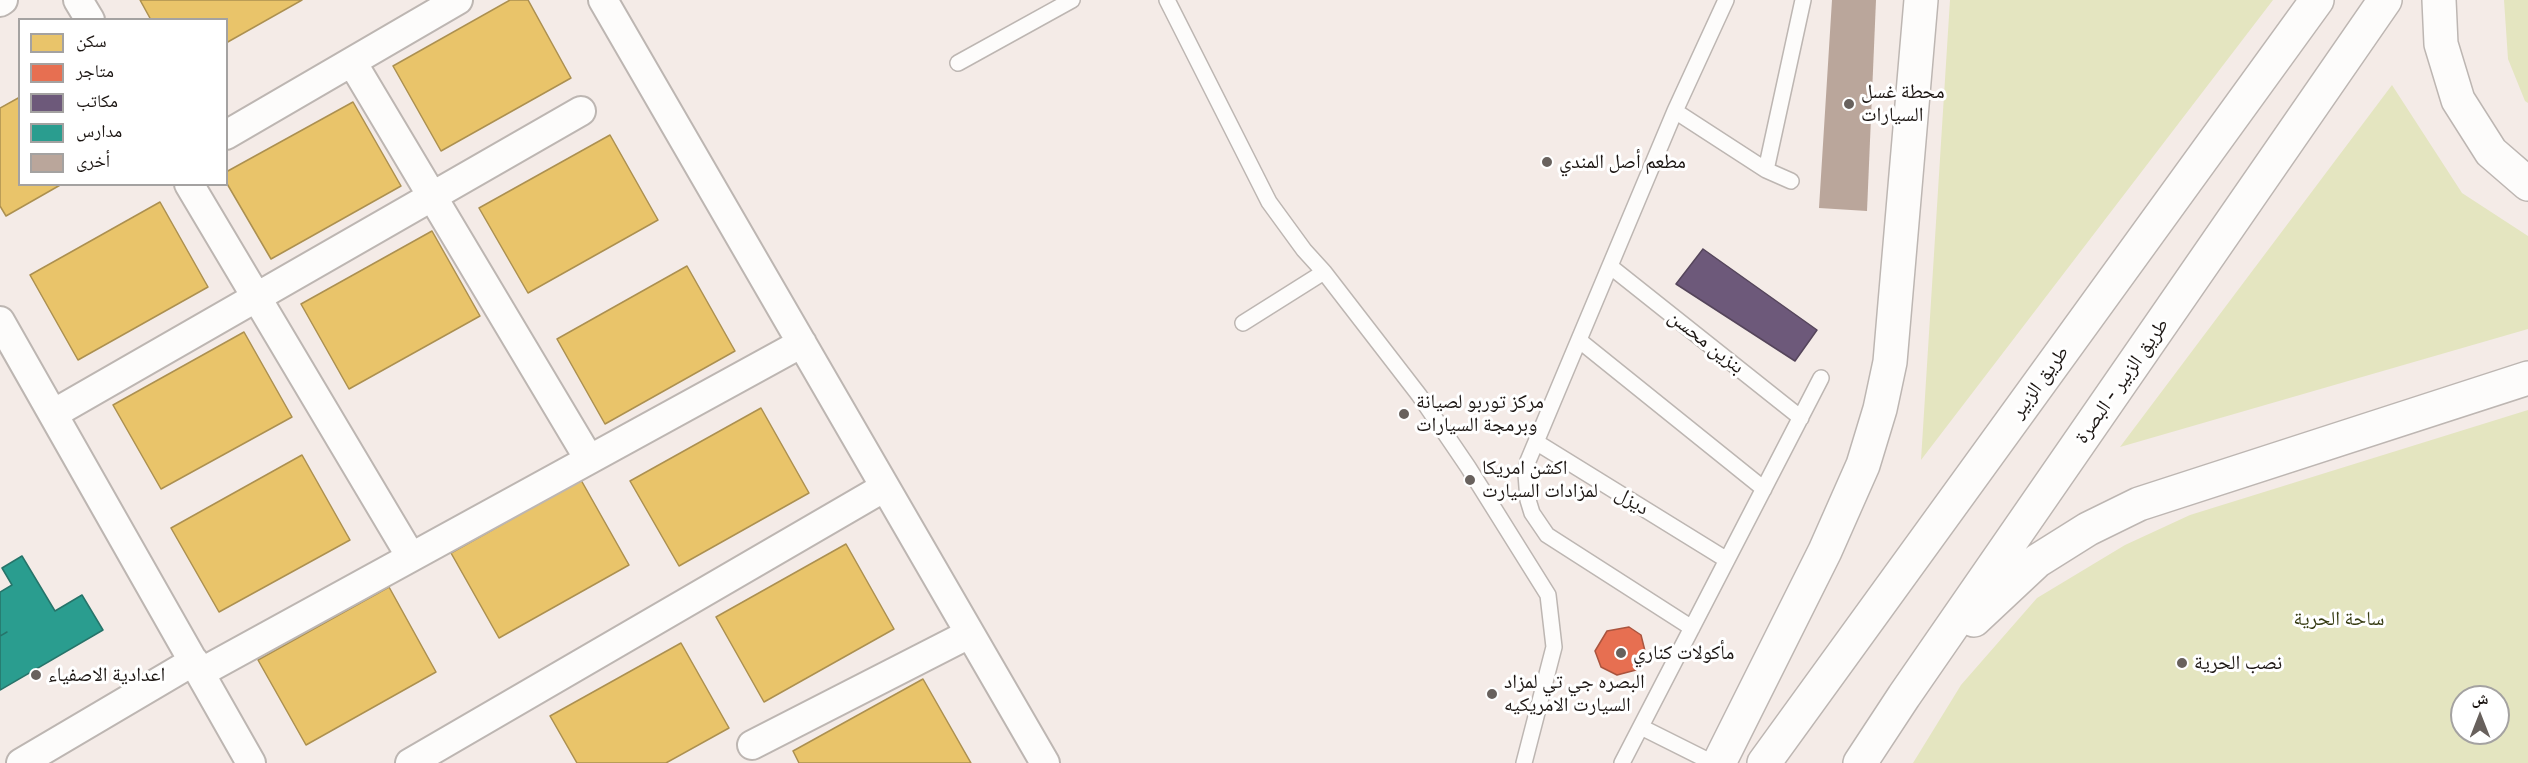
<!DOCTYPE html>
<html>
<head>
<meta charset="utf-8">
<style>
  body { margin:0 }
  #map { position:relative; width:2528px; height:763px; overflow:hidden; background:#f4ebe7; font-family:Cabin,"Noto Naskh Arabic",sans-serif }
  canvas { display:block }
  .legend { position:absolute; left:18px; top:18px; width:210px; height:168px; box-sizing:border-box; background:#fff; border:2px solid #a4a2a1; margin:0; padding:8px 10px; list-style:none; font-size:18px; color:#1c1613 }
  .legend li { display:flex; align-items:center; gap:12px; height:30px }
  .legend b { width:30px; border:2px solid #a4a2a1 }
  .north { position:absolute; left:2450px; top:685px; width:60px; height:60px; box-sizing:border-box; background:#fff; border:2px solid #a4a2a1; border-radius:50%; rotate:0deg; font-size:16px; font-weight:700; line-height:24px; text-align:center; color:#1c1613 }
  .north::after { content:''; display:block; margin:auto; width:21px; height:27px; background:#68615d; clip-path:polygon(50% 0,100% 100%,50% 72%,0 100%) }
</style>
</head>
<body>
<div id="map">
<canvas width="2528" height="763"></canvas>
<ul class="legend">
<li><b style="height:16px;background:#e9c46a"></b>سكن</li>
<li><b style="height:16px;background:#e76f51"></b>متاجر</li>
<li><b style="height:16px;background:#6d597a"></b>مكاتب</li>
<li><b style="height:16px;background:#2a9d8f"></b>مدارس</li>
<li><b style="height:16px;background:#baa69b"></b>أخرى</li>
</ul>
<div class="north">ش</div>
</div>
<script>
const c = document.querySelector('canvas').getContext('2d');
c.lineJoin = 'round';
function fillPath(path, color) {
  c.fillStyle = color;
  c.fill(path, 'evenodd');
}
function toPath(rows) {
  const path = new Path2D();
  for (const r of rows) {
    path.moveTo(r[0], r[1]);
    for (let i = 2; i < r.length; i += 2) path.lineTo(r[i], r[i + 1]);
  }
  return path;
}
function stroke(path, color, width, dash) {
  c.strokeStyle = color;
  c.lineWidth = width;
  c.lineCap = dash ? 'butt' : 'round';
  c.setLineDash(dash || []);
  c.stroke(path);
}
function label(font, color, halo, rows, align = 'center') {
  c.font = font + ' Cabin,"Noto Naskh Arabic",sans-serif';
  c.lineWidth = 6;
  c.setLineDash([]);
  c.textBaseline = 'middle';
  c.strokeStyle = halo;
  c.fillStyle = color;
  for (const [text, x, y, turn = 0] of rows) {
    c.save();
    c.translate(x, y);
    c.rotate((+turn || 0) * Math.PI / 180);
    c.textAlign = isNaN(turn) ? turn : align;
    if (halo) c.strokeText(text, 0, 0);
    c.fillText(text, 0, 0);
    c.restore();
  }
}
const green = toPath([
  [1950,0,2273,0,1921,460],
  [2504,0,2528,0,2528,103,2525,101,2508,59],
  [2392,85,2462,193,2528,236,2528,329,2120,447],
  [2528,410,2528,763,1913,763,1961,685,2037,598,2125,545,2190,515],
  [2462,697,2498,697,2498,733,2462,733]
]);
const homes = toPath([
  [140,0,302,0,226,43,226,20,151,20,140,0],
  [510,0,528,0,571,78,441,151,393,66,510,0],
  [20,97,20,184,62,184,6,216,0,206,0,108,20,97],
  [353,102,401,186,271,259,226,182,226,172,353,102],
  [610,135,658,220,528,293,479,208,610,135],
  [160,202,208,287,78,360,30,275,160,202],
  [432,231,480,316,349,389,301,304,432,231],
  [687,266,735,351,605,424,557,339,687,266],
  [244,332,292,417,161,489,113,405,244,332],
  [761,408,809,493,679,566,630,481,761,408],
  [302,455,350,540,219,612,171,528,302,455],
  [581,480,629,565,499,638,451,553,581,480],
  [846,544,894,629,764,702,716,617,846,544],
  [389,587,436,672,306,745,258,660,389,587],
  [681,643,729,728,666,763,577,763,550,716,681,643],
  [923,679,971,763,799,763,793,751,923,679]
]);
const shops = toPath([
  [1629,627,1641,635,1646,655,1636,670,1617,675,1601,667,1595,651,1607,631,1629,627]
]);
const offices = toPath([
  [1703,249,1817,330,1795,361,1676,284,1703,249]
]);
const schools = toPath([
  [22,556,55,611,82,595,103,630,0,690,0,636,7,632,0,636,0,592,12,585,2,568,22,556]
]);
const building = toPath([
  [1832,0,1876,0,1867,211,1819,208]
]);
const service = toPath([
  [1167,0,1269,202,1304,250,1324,272,1419,395,1468,467,1548,595,1554,647,1524,763],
  [958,63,1072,0],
  [1675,111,1766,170,1791,181],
  [1766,170,1803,0],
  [1611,267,1801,418],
  [1243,323,1324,272],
  [1580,341,1764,489],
  [1536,442,1727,560],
  [1692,628,1547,535,1532,513,1528,500,1526,474,1528,461,1675,111,1726,0],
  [1641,727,1713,763],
  [1622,763,1821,378]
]);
const minor = toPath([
  [78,0,90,20],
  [603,0,1045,763],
  [0,2,3,0],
  [352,62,589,459],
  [226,135,458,0],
  [189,184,411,557],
  [0,321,251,763],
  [53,414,581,111],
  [200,673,802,343],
  [752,745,969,634],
  [21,763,194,661],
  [410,763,885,487]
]);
const trunk = toPath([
  [2439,0,2441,44,2458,100,2491,152,2528,184],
  [1974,620,2037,561,2088,529,2139,504,2528,378],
  [1719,763,1825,551,1863,465,1880,409,1890,362,1921,0],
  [1764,763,2317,0],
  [1860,763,1904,696,2385,0]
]);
const markers = [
  [1849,104,6,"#68615d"],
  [1547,162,6,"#68615d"],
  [1404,414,6,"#68615d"],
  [1470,480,6,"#68615d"],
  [1621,653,6,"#68615d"],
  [2182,663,6,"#68615d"],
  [36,675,6,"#68615d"],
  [1492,694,6,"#68615d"]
];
const poiNames = [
  ["محطة غسل",1861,92],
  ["السيارات",1861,115],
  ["مطعم أصل المندي",1559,162],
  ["مركز توربو لصيانة",1416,402],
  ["وبرمجة السيارات",1416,425],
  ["اكشن امريكا",1482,468],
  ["لمزادات السيارت",1482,491],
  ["مأكولات كناري",1633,653],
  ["نصب الحرية",2194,663],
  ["اعدادية الاصفياء",48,675],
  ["البصره جي تي لمزاد",1504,682],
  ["السيارت الامريكيه",1504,705]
];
const streetNames = [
  ["بنزين محسن",1706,342,38],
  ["طريق الزبير - البصرة",2122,381,-55],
  ["طريق الزبير",2040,382,-54],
  ["ديزل",1632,501,32]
];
const parkNames = [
  ["ساحة الحرية",2339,619]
];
fillPath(green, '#e4e5c0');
fillPath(homes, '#e9c46a');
stroke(homes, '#ac9050', 1.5);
fillPath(shops, '#e76f51');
stroke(shops, '#aa543e', 1.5);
fillPath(offices, '#6d597a');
stroke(offices, '#55455b', 1.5);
fillPath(schools, '#2a9d8f');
stroke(schools, '#26746a', 1.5);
fillPath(building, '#baa69b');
stroke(service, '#bdb6b2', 18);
stroke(minor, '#bdb6b2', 32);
stroke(trunk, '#bdb6b2', 36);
stroke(service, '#fdfcfb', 15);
stroke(minor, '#fdfcfb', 28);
stroke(trunk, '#fdfcfb', 33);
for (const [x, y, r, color] of markers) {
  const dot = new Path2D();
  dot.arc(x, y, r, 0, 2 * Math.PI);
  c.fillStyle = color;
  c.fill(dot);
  stroke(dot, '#fff', 2);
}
label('20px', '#1c1613', '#fff', poiNames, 'left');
label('20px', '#1c1613', '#fff', streetNames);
label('20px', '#363b12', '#fff', parkNames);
</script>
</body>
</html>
